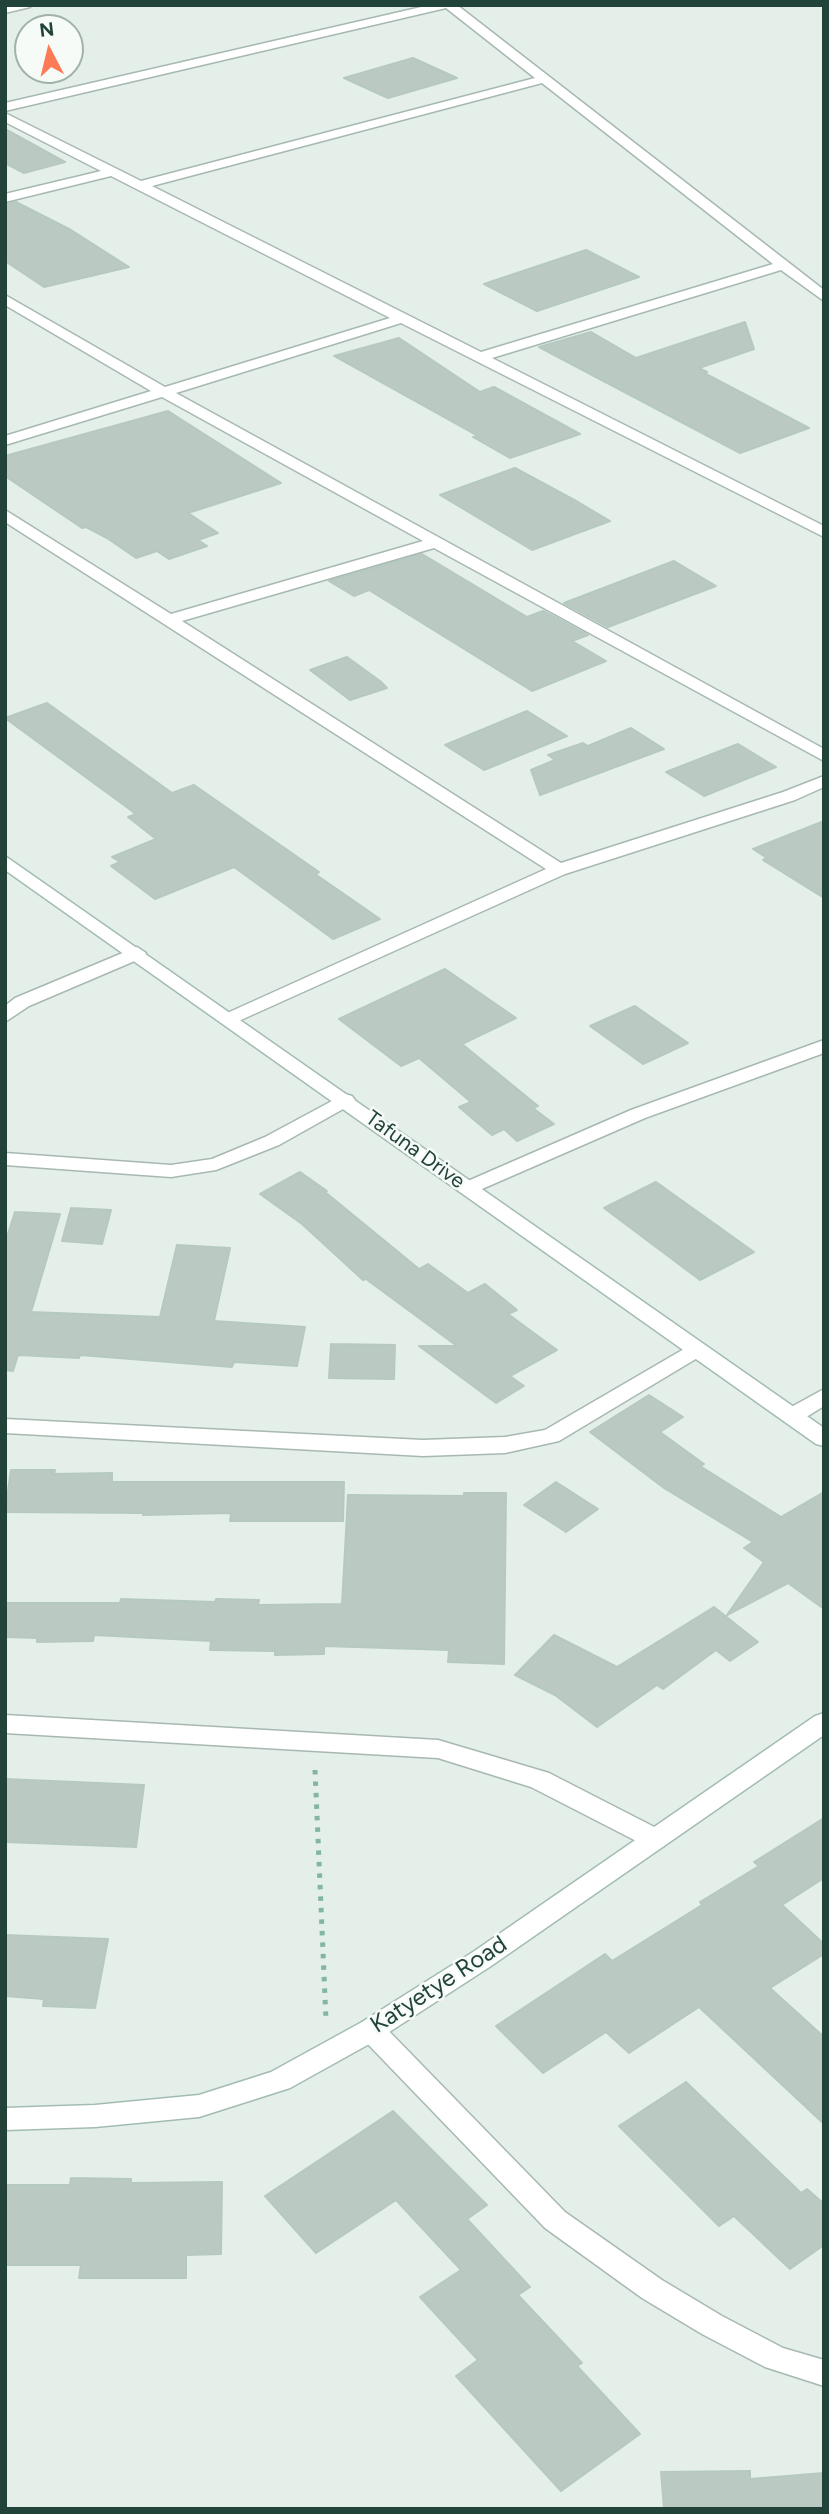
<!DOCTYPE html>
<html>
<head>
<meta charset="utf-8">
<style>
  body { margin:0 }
  #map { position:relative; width:829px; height:2514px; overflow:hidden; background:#e5efea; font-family:Figtree,sans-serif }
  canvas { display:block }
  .frame { position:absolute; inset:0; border:7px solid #224339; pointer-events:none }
  .north { position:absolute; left:14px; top:14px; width:70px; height:70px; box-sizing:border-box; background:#f6fbf8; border:2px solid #a1b1ac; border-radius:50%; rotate:353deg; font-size:19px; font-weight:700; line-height:28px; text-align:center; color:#224339 }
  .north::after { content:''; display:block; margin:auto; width:24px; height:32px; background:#fc7a56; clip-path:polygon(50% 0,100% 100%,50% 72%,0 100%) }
</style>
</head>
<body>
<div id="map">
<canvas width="829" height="2514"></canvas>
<div class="frame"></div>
<div class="north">N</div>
</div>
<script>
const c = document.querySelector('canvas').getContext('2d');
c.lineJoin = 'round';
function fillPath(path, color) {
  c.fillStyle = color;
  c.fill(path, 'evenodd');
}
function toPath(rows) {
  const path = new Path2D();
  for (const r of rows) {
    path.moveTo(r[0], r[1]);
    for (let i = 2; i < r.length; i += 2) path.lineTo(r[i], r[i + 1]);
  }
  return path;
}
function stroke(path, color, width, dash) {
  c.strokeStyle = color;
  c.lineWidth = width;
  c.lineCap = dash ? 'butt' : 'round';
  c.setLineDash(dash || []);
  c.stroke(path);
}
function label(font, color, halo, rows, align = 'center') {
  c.font = font + ' Figtree,sans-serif';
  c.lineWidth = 5;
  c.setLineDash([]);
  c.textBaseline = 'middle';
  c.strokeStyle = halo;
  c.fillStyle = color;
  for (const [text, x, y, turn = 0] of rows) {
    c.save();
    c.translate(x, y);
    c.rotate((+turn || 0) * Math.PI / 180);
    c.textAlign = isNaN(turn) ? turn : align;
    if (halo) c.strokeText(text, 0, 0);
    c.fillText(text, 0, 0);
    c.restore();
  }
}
const building = toPath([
  [413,58,457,78,388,98,344,78,413,58],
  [5,129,65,162,24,173,5,163,5,129],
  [16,202,71,230,129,267,44,287,5,261,5,204,16,202],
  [586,250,639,277,537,311,484,284,586,250],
  [745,322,754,349,699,368,707,372,704,373,809,428,740,453,539,347,591,332,636,358,745,322],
  [399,338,480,392,494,387,580,434,510,458,473,437,478,436,334,356,399,338],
  [168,411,281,483,188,513,218,533,198,540,207,546,169,559,157,551,136,558,107,538,86,527,82,528,5,476,5,456,168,411],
  [515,468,578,502,610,521,532,550,440,495,515,468],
  [422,554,527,617,543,611,588,635,572,641,606,661,532,691,369,590,354,596,329,581,422,554],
  [674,561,716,586,608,627,564,603,674,561],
  [347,657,380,681,387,688,350,700,310,670,347,657],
  [47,703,172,793,194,785,319,872,315,874,380,919,333,939,234,867,155,899,111,866,120,862,112,857,156,839,128,817,136,814,5,718,47,703],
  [527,711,567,736,484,770,445,745,527,711],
  [631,728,664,749,540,795,531,770,555,760,548,755,583,743,588,746,631,728],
  [738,744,776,767,704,796,666,772,738,744],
  [824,821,824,898,763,860,767,858,753,849,824,821],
  [445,969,516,1018,462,1044,538,1106,533,1108,554,1124,517,1141,504,1129,492,1135,459,1107,471,1102,419,1058,401,1066,339,1019,445,969],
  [635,1006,688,1043,643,1064,590,1026,635,1006],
  [300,1172,327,1191,325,1192,419,1269,428,1264,468,1293,485,1284,517,1310,508,1314,557,1350,510,1376,524,1386,496,1403,419,1346,457,1346,366,1279,363,1280,302,1224,260,1194,300,1172],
  [656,1182,754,1252,700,1280,604,1208,656,1182],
  [71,1208,111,1210,102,1244,62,1241,71,1208],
  [15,1212,60,1214,31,1312,160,1317,177,1245,230,1248,214,1321,305,1327,297,1366,234,1362,232,1367,80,1355,79,1358,18,1355,13,1371,5,1370,5,1243,15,1212],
  [331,1344,395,1345,394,1379,329,1378,331,1344],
  [649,1395,683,1417,660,1432,704,1464,700,1466,781,1517,824,1492,824,1609,788,1583,727,1615,764,1562,744,1548,753,1542,664,1488,590,1432,649,1395],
  [11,1470,55,1470,54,1474,112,1473,112,1482,344,1482,343,1521,230,1521,231,1513,143,1515,143,1513,5,1512,11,1470],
  [556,1482,598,1509,566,1532,524,1505,556,1482],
  [464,1493,506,1493,504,1664,448,1662,449,1650,324,1646,324,1654,275,1655,275,1651,210,1650,211,1641,94,1635,93,1641,37,1642,37,1638,5,1637,5,1603,120,1603,121,1599,215,1602,216,1599,259,1600,258,1605,342,1604,348,1495,464,1496,464,1493],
  [714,1607,758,1642,730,1661,716,1650,663,1689,657,1685,597,1727,555,1695,515,1675,554,1635,617,1667,714,1607],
  [5,1779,144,1785,136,1847,5,1842,5,1779],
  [824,1818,824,1878,782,1905,824,1944,824,1954,770,1988,824,2037,824,2124,699,2007,629,2053,606,2032,543,2073,496,2026,605,1954,612,1961,702,1905,700,1902,759,1866,754,1862,824,1818],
  [5,1935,108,1939,95,2008,43,2006,44,1999,5,1996,5,1935],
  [686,2082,801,2193,807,2189,824,2204,824,2245,790,2269,734,2216,719,2226,619,2126,686,2082],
  [393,2111,487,2205,467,2219,530,2287,518,2295,582,2363,577,2366,640,2434,561,2491,456,2376,478,2360,420,2297,461,2270,396,2200,316,2253,265,2196,393,2111],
  [71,2178,131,2179,131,2183,222,2182,221,2254,186,2255,186,2278,79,2278,81,2265,5,2265,5,2185,70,2185,71,2178],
  [750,2471,750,2479,824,2473,824,2509,664,2509,661,2472,750,2471]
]);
const path = toPath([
  [315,1770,326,2020]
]);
const street = toPath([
  [32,5,30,7,5,13,5,6,32,5],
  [430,5,457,5,824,290,824,301,781,270,492,358,824,526,824,537,401,323,176,393,824,749,824,761,434,548,182,621,561,863,783,792,824,776,824,787,795,800,565,874,232,1024,222,1018,225,1014,546,869,5,522,5,510,171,614,423,541,162,397,5,445,5,436,151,391,5,305,5,295,165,387,390,318,111,176,5,202,5,194,101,171,5,122,5,113,141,181,535,78,446,8,5,111,5,103,430,5],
  [542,83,773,264,481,352,152,186,542,83],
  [137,947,146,953,144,957,29,1006,5,1022,5,1006,15,998,137,947],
  [824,1040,824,1053,645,1118,475,1192,468,1194,458,1188,461,1184,631,1110,824,1040],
  [345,1094,352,1096,355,1100,352,1104,279,1145,216,1170,171,1177,5,1165,5,1153,171,1165,212,1159,265,1137,345,1094],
  [696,1342,707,1349,704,1354,559,1441,505,1453,423,1456,5,1433,5,1419,423,1440,505,1437,545,1430,696,1342],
  [824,1389,824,1406,800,1421,784,1421,781,1416,784,1411,824,1389],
  [5,1715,438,1740,549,1773,664,1832,668,1839,664,1846,655,1849,646,1846,531,1787,438,1758,5,1733,5,1715],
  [371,2019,380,2022,565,2212,662,2280,722,2316,783,2348,824,2360,824,2386,765,2367,702,2334,642,2298,545,2228,362,2038,358,2030,362,2022,371,2019]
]);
const secondary = toPath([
  [5,856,824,1428,824,1446,816,1444,5,870,5,856],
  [824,1713,824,1735,491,1966,380,2038,290,2088,199,2117,95,2127,5,2130,5,2108,95,2105,199,2095,271,2072,362,2022,473,1952,815,1716,824,1713]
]);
const streetNames = [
  ["Tafuna Drive",415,1150,36]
];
const nearStreetnames = [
  ["Katyetye Road",439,1985,-33]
];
fillPath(building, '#bacac3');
stroke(building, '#b6c9c1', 2);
stroke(street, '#a7b8b1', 3);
stroke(secondary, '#a2bcb2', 3);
stroke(path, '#83b5a4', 5, [4.5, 7]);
fillPath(street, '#fff');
fillPath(secondary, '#fff');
label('21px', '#224339', '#f6fbf8', streetNames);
label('24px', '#224339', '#f6fbf8', nearStreetnames);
</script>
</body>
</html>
